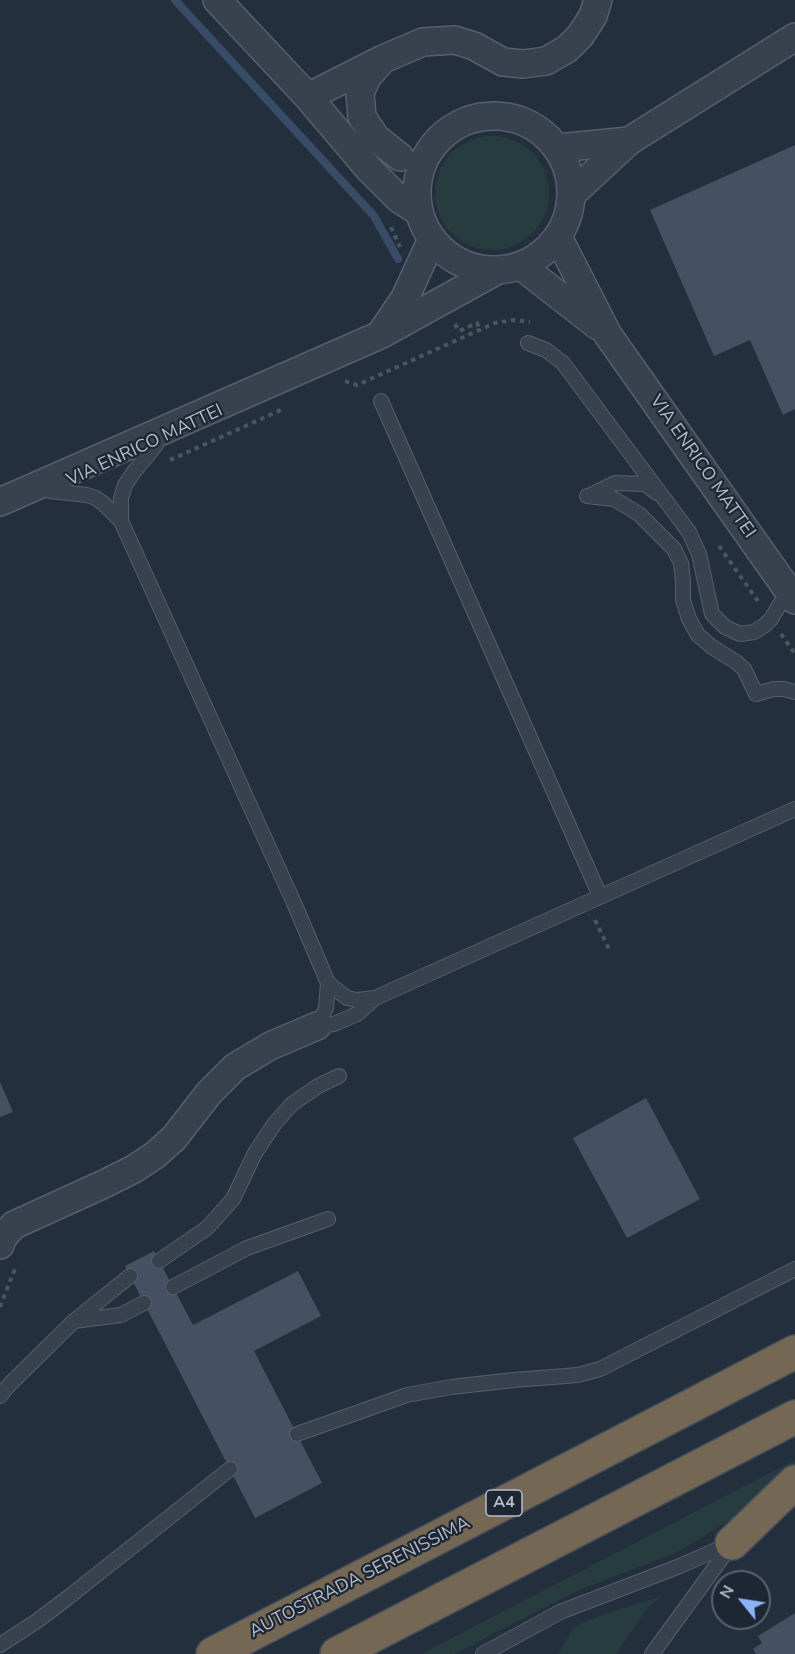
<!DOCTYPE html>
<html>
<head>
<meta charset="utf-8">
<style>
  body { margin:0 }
  #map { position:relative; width:795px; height:1654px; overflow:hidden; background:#242f3e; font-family:"Nunito Sans",sans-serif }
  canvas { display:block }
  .north { position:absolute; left:711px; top:1570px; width:60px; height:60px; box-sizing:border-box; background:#1d2633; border:2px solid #59626f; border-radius:50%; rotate:300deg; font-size:16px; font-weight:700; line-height:24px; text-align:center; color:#b4bcc9 }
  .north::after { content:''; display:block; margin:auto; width:21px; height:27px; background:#8ab4f8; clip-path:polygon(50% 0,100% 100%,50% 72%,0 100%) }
</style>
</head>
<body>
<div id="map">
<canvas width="795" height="1654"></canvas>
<div class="north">N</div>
</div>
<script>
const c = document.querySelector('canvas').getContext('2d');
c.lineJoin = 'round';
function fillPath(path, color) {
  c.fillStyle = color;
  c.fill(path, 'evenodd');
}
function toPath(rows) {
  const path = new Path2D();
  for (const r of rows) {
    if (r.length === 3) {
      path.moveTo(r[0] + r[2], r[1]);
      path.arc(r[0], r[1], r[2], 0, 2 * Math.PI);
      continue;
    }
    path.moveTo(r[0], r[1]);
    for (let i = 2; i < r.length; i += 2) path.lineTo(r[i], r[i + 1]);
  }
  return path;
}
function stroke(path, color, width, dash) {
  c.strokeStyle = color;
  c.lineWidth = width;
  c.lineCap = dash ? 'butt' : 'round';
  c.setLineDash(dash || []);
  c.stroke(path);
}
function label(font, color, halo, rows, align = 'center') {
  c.font = font + ' "Nunito Sans",sans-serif';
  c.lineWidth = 4.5;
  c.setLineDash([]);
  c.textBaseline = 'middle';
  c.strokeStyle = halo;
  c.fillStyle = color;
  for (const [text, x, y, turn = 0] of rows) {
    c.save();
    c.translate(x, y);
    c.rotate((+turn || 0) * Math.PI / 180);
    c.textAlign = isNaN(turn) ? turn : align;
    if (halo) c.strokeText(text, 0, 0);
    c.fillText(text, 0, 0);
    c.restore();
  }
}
const green = toPath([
  [492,193,57],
  [795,1460,795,1464,790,1469,761,1497,734,1518,678,1552,577,1591,454,1654,421,1654],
  [662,1596,648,1607,616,1654,558,1654,572,1630,578,1625,602,1615]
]);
const stream = toPath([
  [175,0,374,216,398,259]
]);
const building = toPath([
  [795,145,795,409,783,415,750,340,714,356,650,210],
  [0,1082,13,1112,0,1117],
  [646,1098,700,1199,627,1238,573,1138],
  [154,1251,193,1325,298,1271,321,1316,254,1351,322,1483,255,1518,125,1266],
  [795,1613,795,1654,756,1654,753,1649,762,1643,758,1636]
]);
const path = toPath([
  [391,227,400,247],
  [455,324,459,331,477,323,480,330],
  [345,381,357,385,495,323,514,320,530,322],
  [170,460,281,410],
  [719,546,760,604],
  [781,634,795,654],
  [595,920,609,949],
  [0,1307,16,1266]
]);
const service = toPath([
  [528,343,546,350,563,363,689,532,699,554,712,614,725,627,740,634,754,632,765,625,771,619,780,604,791,595],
  [381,401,600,896],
  [50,491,87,495,96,498,104,504,121,521,294,903,328,983,326,1008,317,1026],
  [587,496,614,499,639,514,674,549,681,563,683,581,683,600,689,619,698,635,712,647,736,662,744,669,756,694,774,689,784,689,795,692],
  [589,496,615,483,645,484,657,493],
  [121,521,121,498,125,485,133,473,156,445],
  [328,983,347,998,357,1000,375,998],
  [317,1026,334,1024,357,1014,375,998,795,809],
  [159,1261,207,1228,233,1199,255,1153,275,1123,292,1104,318,1086,339,1076],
  [173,1287,247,1248,328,1219],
  [74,1321,121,1315,144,1303],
  [0,1396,10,1384,74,1321,130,1276],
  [297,1434,407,1395,451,1387,514,1380,578,1375,600,1369,795,1269],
  [0,1645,37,1621,70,1596,230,1469],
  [483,1654,560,1612,680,1566,732,1543],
  [652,1654,732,1544]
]);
const minor = toPath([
  [217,0,308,97,369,169,399,199,418,211],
  [381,61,367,77,360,93,362,117,376,138,400,157],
  [308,97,383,59,423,42,455,40,474,46,503,62,523,64,546,61,567,49,580,36,593,16,598,0],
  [494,193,77],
  [558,148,629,141],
  [572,194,629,141,795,37],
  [558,237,608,335,795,600],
  [521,266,598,326],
  [382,332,405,298,432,239],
  [0,502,380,335,496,271],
  [0,1245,3,1237,14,1225,104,1184,134,1169,155,1155,174,1138,209,1093,235,1067,270,1046,317,1026]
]);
const motorway = toPath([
  [732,1543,795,1482],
  [213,1654,795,1352],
  [337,1654,795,1417]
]);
const shields = [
  [504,1503,36]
];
const shieldNames = [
  ["A4",504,1503]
];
const streetNames = [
  ["VIA ENRICO MATTEI",145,446,-25],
  ["VIA ENRICO MATTEI",702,467,55],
  ["AUTOSTRADA SERENISSIMA",360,1578,-27]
];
fillPath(green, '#263c3f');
stroke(stream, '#394c67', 8);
fillPath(building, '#455162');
stroke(service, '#565f6c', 16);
stroke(minor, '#565f6c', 30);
stroke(motorway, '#434c59', 36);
stroke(path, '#44595c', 4, [4.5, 4.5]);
stroke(service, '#38414e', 14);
stroke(minor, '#38414e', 27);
stroke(motorway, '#746855', 33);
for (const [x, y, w] of shields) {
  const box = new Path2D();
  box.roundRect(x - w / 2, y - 13, w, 26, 4.5);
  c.fillStyle = '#1d2633';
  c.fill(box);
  stroke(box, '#b4bcc9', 1.5);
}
label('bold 16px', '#b4bcc9', null, shieldNames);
label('18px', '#b4bcc9', '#1d2633', streetNames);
</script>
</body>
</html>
